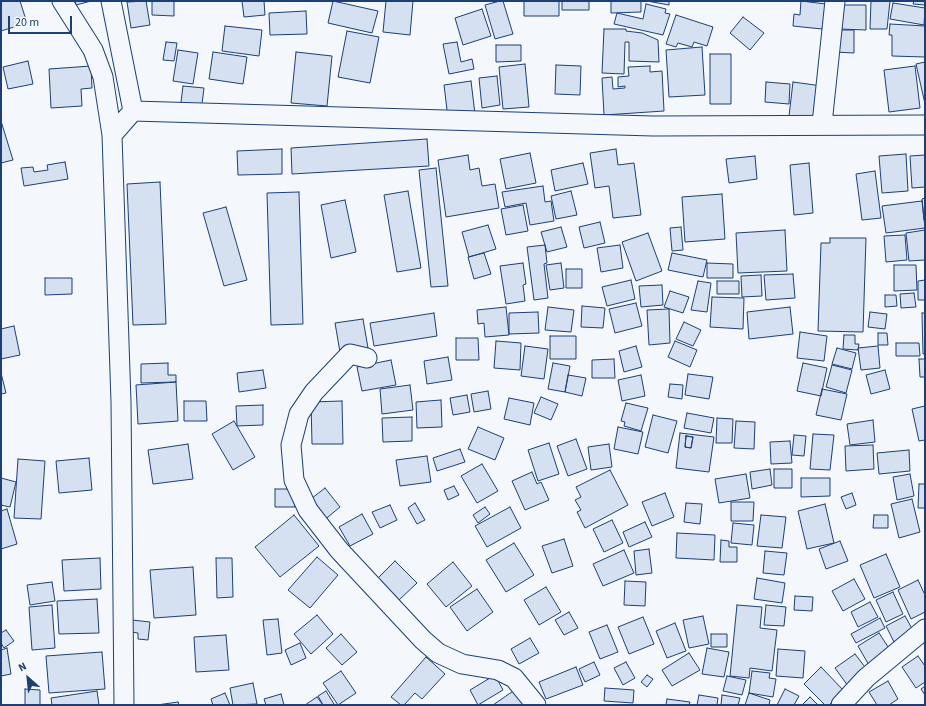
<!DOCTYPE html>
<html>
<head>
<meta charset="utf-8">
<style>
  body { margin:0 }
  #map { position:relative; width:926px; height:706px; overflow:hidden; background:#f4f7fb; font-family:"Source Sans 3",sans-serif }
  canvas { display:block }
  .frame { position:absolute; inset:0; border:2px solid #1d3f73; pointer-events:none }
  .north { position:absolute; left:8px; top:658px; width:40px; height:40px; -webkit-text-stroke:3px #f4f7fb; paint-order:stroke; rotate:333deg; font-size:11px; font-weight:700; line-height:16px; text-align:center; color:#1d3f73 }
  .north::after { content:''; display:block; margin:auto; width:14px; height:18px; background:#1d3f73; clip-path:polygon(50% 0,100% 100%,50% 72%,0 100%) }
  .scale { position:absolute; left:8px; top:16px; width:64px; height:18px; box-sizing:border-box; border:2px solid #1d3f73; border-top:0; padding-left:5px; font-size:12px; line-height:14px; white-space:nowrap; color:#1d3f73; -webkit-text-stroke:3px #f4f7fb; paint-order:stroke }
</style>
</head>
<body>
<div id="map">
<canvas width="926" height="706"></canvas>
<div class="frame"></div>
<div class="north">N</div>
<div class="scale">20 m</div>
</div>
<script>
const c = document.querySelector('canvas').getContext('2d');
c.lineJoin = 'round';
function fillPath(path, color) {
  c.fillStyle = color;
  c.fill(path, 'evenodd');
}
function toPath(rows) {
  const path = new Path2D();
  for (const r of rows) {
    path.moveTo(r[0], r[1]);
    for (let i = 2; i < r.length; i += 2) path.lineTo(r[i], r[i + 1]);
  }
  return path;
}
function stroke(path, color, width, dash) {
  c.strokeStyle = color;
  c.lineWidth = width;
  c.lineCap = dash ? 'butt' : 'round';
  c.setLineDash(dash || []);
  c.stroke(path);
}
const building = toPath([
  [1,1,20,1,27,23,1,31,1,1],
  [75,1,91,1,76,5,75,1],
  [146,1,150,25,131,28,127,2,146,1],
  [152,1,174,1,174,16,152,15,152,1],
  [242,1,264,1,265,15,244,17,242,1],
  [333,1,378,11,372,33,328,23,333,1],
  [386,1,413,1,410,35,383,32,386,1],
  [500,1,503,1,513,34,495,39,485,5,500,1],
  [524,1,559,1,559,16,524,16,524,1],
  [562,1,589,1,589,10,562,10,562,1],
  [611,1,641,1,641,12,611,13,611,1],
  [647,1,669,1,669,5,647,1],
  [801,1,826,4,822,29,793,26,794,14,800,15,801,1],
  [871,1,890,1,887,29,870,29,871,1],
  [914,1,925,1,925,5,913,4,914,1],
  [893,3,925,8,924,25,890,19,893,3],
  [646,4,666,9,665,13,670,14,663,35,614,24,617,13,643,19,646,4],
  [840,5,866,5,866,30,840,29,840,5],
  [482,9,491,36,463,45,455,18,482,9],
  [306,11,307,34,270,35,269,13,306,11],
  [676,15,713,27,707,46,694,42,692,47,678,43,676,47,666,44,676,15],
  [743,17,764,33,750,50,730,33,743,17],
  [890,24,925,26,925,57,892,56,892,35,889,35,890,24],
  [225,26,262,30,259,56,222,51,225,26],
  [604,29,626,29,626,31,642,33,658,40,659,62,629,61,629,42,625,42,624,74,602,73,604,29],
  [834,30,854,30,854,53,834,52,834,30],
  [347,31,379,37,370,83,338,77,347,31],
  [166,42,177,43,174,61,163,60,166,42],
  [457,42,461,62,472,59,474,69,449,74,443,44,457,42],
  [496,45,521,45,521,61,496,62,496,45],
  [702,47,705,95,669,97,666,50,702,47],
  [178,50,198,53,193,84,173,81,178,50],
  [213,52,247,57,243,84,209,79,213,52],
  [296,52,332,56,327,106,291,103,296,52],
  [710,54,731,54,731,104,710,104,710,54],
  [28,61,33,84,8,89,3,67,28,61],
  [925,62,925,104,916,64,925,62],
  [525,64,529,107,503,109,499,67,525,64],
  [556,65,581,66,580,95,555,94,556,65],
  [91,66,92,88,81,89,82,106,51,108,49,69,91,66],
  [650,66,650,72,662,71,664,111,604,115,602,78,612,77,613,89,625,88,625,86,618,87,618,77,629,76,628,67,650,66],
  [915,66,920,108,889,112,884,70,915,66],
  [497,76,500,105,482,108,479,78,497,76],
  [471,81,475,114,448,118,444,85,471,81],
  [766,82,790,84,789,104,765,102,766,82],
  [793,82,822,86,817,119,789,116,793,82],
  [183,86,204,88,201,112,180,110,183,86],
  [1,121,13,160,1,163,1,121],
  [427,139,429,166,292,174,291,148,427,139],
  [282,149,282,174,238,175,237,151,282,149],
  [616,149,618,165,634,163,641,215,613,218,609,186,595,188,590,153,616,149],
  [530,153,536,183,506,189,500,159,530,153],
  [906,154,908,191,882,193,879,156,906,154],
  [468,155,470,170,479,168,482,186,495,184,499,208,446,217,438,160,468,155],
  [925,155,925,187,912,188,910,156,925,155],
  [755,156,757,179,729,183,726,159,755,156],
  [65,162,68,179,24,186,21,168,33,167,34,172,48,170,47,165,65,162],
  [583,163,588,184,555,191,551,170,583,163],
  [809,163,813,213,794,215,790,165,809,163],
  [436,168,448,286,431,287,419,170,436,168],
  [875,171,881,218,862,220,856,174,875,171],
  [160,182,166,324,133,325,127,184,160,182],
  [543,186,545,202,551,201,554,221,530,225,526,203,505,207,502,192,543,186],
  [408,191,421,268,397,272,384,195,408,191],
  [571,191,577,215,556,219,551,196,571,191],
  [299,192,303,324,271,325,267,193,299,192],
  [722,194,725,239,685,242,682,197,722,194],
  [925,198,925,220,924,220,922,199,925,198],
  [345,200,356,252,331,258,321,205,345,200],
  [922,201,925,228,886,233,882,206,922,201],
  [523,205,528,231,506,235,501,209,523,205],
  [226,207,247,280,224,286,203,213,226,207],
  [600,222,605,243,584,248,579,227,600,222],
  [488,225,496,249,469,257,462,232,488,225],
  [561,227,567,247,547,252,541,232,561,227],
  [681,227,683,250,672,251,670,228,681,227],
  [785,230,787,271,738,273,736,233,785,230],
  [925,230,925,260,909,261,906,233,925,230],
  [648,233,662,271,636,281,622,242,648,233],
  [905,235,907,260,886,262,884,236,905,235],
  [830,238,866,238,863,332,818,331,821,243,830,243,830,238],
  [545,245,547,263,544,264,548,298,534,300,527,247,545,245],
  [620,245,623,268,601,272,597,248,620,245],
  [484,253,491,274,474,279,468,257,484,253],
  [672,253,707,260,703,277,668,270,672,253],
  [523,263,526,284,523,285,525,301,506,304,500,266,523,263],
  [561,263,564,288,550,290,546,265,561,263],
  [707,263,733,264,733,278,707,278,707,263],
  [894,265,916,265,917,290,894,291,894,265],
  [566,269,582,269,582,288,566,288,566,269],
  [793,274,795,298,766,300,764,275,793,274],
  [761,275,762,296,742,297,741,276,761,275],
  [45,278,72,278,72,294,45,295,45,278],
  [631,280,635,299,607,306,602,287,631,280],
  [925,280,925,300,918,300,918,281,925,280],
  [698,281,711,283,707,312,691,310,698,281],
  [717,281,739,281,739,294,717,294,717,281],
  [662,285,663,305,641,307,639,286,662,285],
  [670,291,689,297,683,313,664,307,670,291],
  [914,293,916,307,901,308,900,294,914,293],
  [885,295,896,295,897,306,885,307,885,295],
  [712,297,744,298,743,329,710,327,712,297],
  [636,303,642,326,615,333,609,309,636,303],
  [582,306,605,308,603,328,581,327,582,306],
  [506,307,509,335,485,337,484,323,478,324,477,310,506,307],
  [548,307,574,310,571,332,545,330,548,307],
  [790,307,793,334,749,339,747,312,790,307],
  [669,309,670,343,649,345,647,310,669,309],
  [538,312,539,333,509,334,509,313,538,312],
  [870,312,887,314,885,329,868,327,870,312],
  [434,313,437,336,374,346,370,323,434,313],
  [922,313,925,313,925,354,923,354,922,313],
  [363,319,368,348,340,352,335,323,363,319],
  [684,322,701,330,693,346,676,339,684,322],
  [14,326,20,355,1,359,1,329,14,326],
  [800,332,827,336,824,361,797,358,800,332],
  [878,333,887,333,888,345,878,345,878,333],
  [844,335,855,335,855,344,859,344,858,350,843,349,844,335],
  [550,336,576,336,576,359,550,359,550,336],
  [456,338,478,338,479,360,456,360,456,338],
  [496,341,521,343,520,370,494,368,496,341],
  [675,341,697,350,690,367,668,357,675,341],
  [896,343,919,343,920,356,896,356,896,343],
  [525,346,548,349,544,379,521,376,525,346],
  [636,346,642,367,624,372,619,351,636,346],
  [878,346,880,368,861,370,858,348,878,346],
  [837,348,856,353,852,369,832,364,837,348],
  [448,357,452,380,427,384,424,361,448,357],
  [614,359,615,378,592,378,592,360,614,359],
  [919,359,925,359,925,377,920,377,919,359],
  [391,360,396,385,362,391,357,367,391,360],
  [168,363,168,375,176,375,176,382,141,383,141,364,168,363],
  [553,363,570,366,565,392,548,389,553,363],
  [803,363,827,368,821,396,797,391,803,363],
  [832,365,852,370,846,393,826,387,832,365],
  [263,370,266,388,239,392,237,373,263,370],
  [885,370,890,389,871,394,866,375,885,370],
  [1,373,6,393,1,394,1,373],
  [688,374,713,377,709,399,685,395,688,374],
  [568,375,586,378,582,396,565,392,568,375],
  [641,375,645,396,622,401,618,380,641,375],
  [176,382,178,421,138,424,136,385,176,382],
  [670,384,683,385,682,399,668,397,670,384],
  [410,385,413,410,382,414,380,389,410,385],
  [822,389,847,394,841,420,816,415,822,389],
  [488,391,491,409,474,412,471,394,488,391],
  [467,395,470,412,453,415,450,398,467,395],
  [541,397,558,404,551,420,534,413,541,397],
  [509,398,534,403,530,425,504,419,509,398],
  [441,400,442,427,417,428,416,402,441,400],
  [184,401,206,401,207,421,184,421,184,401],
  [342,401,343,444,312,444,311,402,342,401],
  [626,403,648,408,641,431,624,426,625,422,621,421,626,403],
  [263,405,263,425,237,426,236,406,263,405],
  [925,406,925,440,919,441,912,409,925,406],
  [687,413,714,418,711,433,684,428,687,413],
  [653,415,677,421,668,453,645,447,653,415],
  [412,417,412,441,383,442,382,418,412,417],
  [717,418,733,419,732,443,716,443,717,418],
  [873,420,875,442,850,445,847,424,873,420],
  [234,421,255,457,233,470,212,434,234,421],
  [736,421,755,422,754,449,734,448,736,421],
  [478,427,504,438,495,460,468,449,478,427],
  [618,427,643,432,638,454,614,449,618,427],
  [680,433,714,437,709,472,676,468,680,433],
  [686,436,693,437,691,448,685,447,686,436],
  [813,434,834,435,830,470,810,469,813,434],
  [794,435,806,436,804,456,792,455,794,435],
  [686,436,693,437,691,448,685,447,686,436],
  [576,439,587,469,568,476,557,446,576,439],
  [790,441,792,463,771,464,770,442,790,441],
  [549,443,559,474,538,481,528,450,549,443],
  [188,444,193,479,153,484,148,450,188,444],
  [609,444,612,467,591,470,588,447,609,444],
  [873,445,874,469,846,471,845,446,873,445],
  [460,449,465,462,437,471,433,458,460,449],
  [909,450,910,471,879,474,877,453,909,450],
  [427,456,431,482,400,486,396,460,427,456],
  [89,458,92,490,59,493,56,461,89,458],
  [18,459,45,461,41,519,14,518,18,459],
  [482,464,498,491,477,503,461,476,482,464],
  [770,469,772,485,752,489,750,472,770,469],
  [774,469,792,469,792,488,774,488,774,469],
  [610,470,628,505,585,528,577,512,581,510,575,500,581,497,576,487,610,470],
  [532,472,537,484,541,482,549,500,525,510,512,481,532,472],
  [746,474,750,498,719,503,715,479,746,474],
  [910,474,914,496,897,500,893,477,910,474],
  [1,478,16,482,10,507,1,505,1,478],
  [801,478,830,478,830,496,801,497,801,478],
  [919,484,925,484,925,508,918,508,919,484],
  [454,486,459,495,448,500,444,490,454,486],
  [325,488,340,507,322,522,307,502,325,488],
  [275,489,295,489,295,507,275,507,275,489],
  [665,493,674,517,652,526,642,502,665,493],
  [852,493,856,505,846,509,841,497,852,493],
  [912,499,920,532,899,538,891,504,912,499],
  [731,502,754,502,753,521,731,521,731,502],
  [415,503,425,520,417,524,408,508,415,503],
  [686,503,702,504,700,524,684,522,686,503],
  [825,504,834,543,807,549,798,511,825,504],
  [390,505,397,520,380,528,372,512,390,505],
  [485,507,490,514,478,523,473,515,485,507],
  [510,507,521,528,487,547,475,526,510,507],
  [7,509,17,544,1,549,1,511,7,509],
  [362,514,373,534,350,546,339,527,362,514],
  [294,515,319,546,280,577,255,547,294,515],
  [761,515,786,517,782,548,757,546,761,515],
  [874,515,888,515,888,528,873,528,874,515],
  [612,520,623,543,604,552,593,529,612,520],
  [645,522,652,537,629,547,623,532,645,522],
  [733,523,754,525,752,545,731,543,733,523],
  [677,533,715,535,714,560,676,558,677,533],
  [564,539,573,566,552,573,542,546,564,539],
  [721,540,729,541,729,547,737,547,737,562,720,562,721,540],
  [840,541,848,561,826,569,819,549,840,541],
  [514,543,534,575,506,592,486,560,514,543],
  [649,549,652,573,636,575,634,551,649,549],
  [624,550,634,573,603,586,593,564,624,550],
  [765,551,787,553,784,575,763,573,765,551],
  [886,554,900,587,874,598,860,565,886,554],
  [317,557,338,575,310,608,288,590,317,557],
  [100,558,101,589,64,591,62,560,100,558],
  [216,558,232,558,233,597,217,598,216,558],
  [395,561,417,583,399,600,378,578,395,561],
  [453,562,472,586,446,607,427,584,453,562],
  [193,567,196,615,154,618,150,570,193,567],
  [757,578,785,583,782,603,754,599,757,578],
  [854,579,865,599,843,611,832,591,854,579],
  [918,580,925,595,925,612,911,619,898,590,918,580],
  [625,581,646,582,645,606,624,605,625,581],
  [52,582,55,601,30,605,27,585,52,582],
  [546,587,561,612,539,625,524,600,546,587],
  [477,589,493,612,467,631,450,607,477,589],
  [893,592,903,614,886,622,876,600,893,592],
  [795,596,813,597,812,611,794,610,795,596],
  [97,599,99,633,59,634,57,601,97,599],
  [870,602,878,617,858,627,851,612,870,602],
  [52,605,55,648,32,650,29,607,52,605],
  [737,605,762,607,760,628,777,630,772,671,750,668,749,678,730,676,737,605],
  [766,605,786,607,784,626,764,625,766,605],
  [569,612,578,628,564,635,555,620,569,612],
  [317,615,333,634,311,654,294,634,317,615],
  [703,616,709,644,689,648,683,620,703,616],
  [905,616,915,634,895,644,886,626,905,616],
  [643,617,654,644,629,654,618,627,643,617],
  [880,618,885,628,856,643,851,634,880,618],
  [278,619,282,653,267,655,263,620,278,619],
  [132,620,150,622,148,640,138,639,138,633,131,632,132,620],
  [675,623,686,651,667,658,656,631,675,623],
  [607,625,618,652,600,659,589,632,607,625],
  [6,630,14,641,4,648,1,643,1,633,6,630],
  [879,633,892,653,870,667,858,646,879,633],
  [341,634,357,652,342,665,326,648,341,634],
  [711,634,727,634,727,647,711,647,711,634],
  [226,635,229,670,196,672,194,637,226,635],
  [530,638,539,653,519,664,511,649,530,638],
  [300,643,306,658,291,665,285,650,300,643],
  [7,648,11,674,1,676,1,650,7,648],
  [707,648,729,652,724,677,702,674,707,648],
  [778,649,805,651,803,678,776,676,778,649],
  [102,652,105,689,49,693,46,656,102,652],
  [689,653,700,670,672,686,662,670,689,653],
  [855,654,868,671,848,686,835,668,855,654],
  [918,656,925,666,925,682,916,688,902,667,918,656],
  [426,657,445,674,422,699,415,693,404,705,401,705,391,697,426,657],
  [594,662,600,675,585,682,579,669,594,662],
  [626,662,635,678,623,685,614,668,626,662],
  [576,667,583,685,546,699,539,682,576,667],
  [821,667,844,691,829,705,825,705,804,684,821,667],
  [341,671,356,693,338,705,323,683,341,671],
  [752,671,770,673,769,678,776,679,773,697,749,693,752,671],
  [495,675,503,690,478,705,470,690,495,675],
  [647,675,653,679,647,687,641,682,647,675],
  [727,676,746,680,742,695,723,691,727,676],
  [888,681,898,699,889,705,877,705,869,692,888,681],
  [253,683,257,704,233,705,230,688,253,683],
  [925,686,925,695,921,689,925,686],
  [519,687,532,705,493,705,519,687],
  [605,688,634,690,633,703,604,701,605,688],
  [25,689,40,690,40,705,25,705,25,689],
  [785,689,799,696,794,705,777,705,785,689],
  [97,691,99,705,52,705,51,698,97,691],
  [326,691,334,704,333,705,323,705,318,696,326,691],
  [225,693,230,705,213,705,211,699,225,693],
  [749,693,770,700,769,705,745,705,749,693],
  [281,694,284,705,266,705,264,699,281,694],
  [699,695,718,698,717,705,697,705,699,695],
  [722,695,740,698,738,705,721,705,722,695],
  [317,697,323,705,305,705,317,697],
  [810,697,818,705,802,705,810,697],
  [667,699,690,702,689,705,666,705,667,699],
  [178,702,179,705,157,705,178,702]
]);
const street = toPath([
  [62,1,93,50,103,77,112,135,121,402,124,705],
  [111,1,133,111],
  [822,124,835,1],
  [112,135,133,111,653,126,925,125],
  [367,358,350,354,314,392,299,414,291,445,294,480,308,510,339,550,423,640,438,653,462,664,498,670,514,678,536,705],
  [841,705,866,678,925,629]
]);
fillPath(building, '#d5e0f0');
stroke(building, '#1d3f73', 1);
stroke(street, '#1d3f73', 21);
stroke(street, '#f4f7fb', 19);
</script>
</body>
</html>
